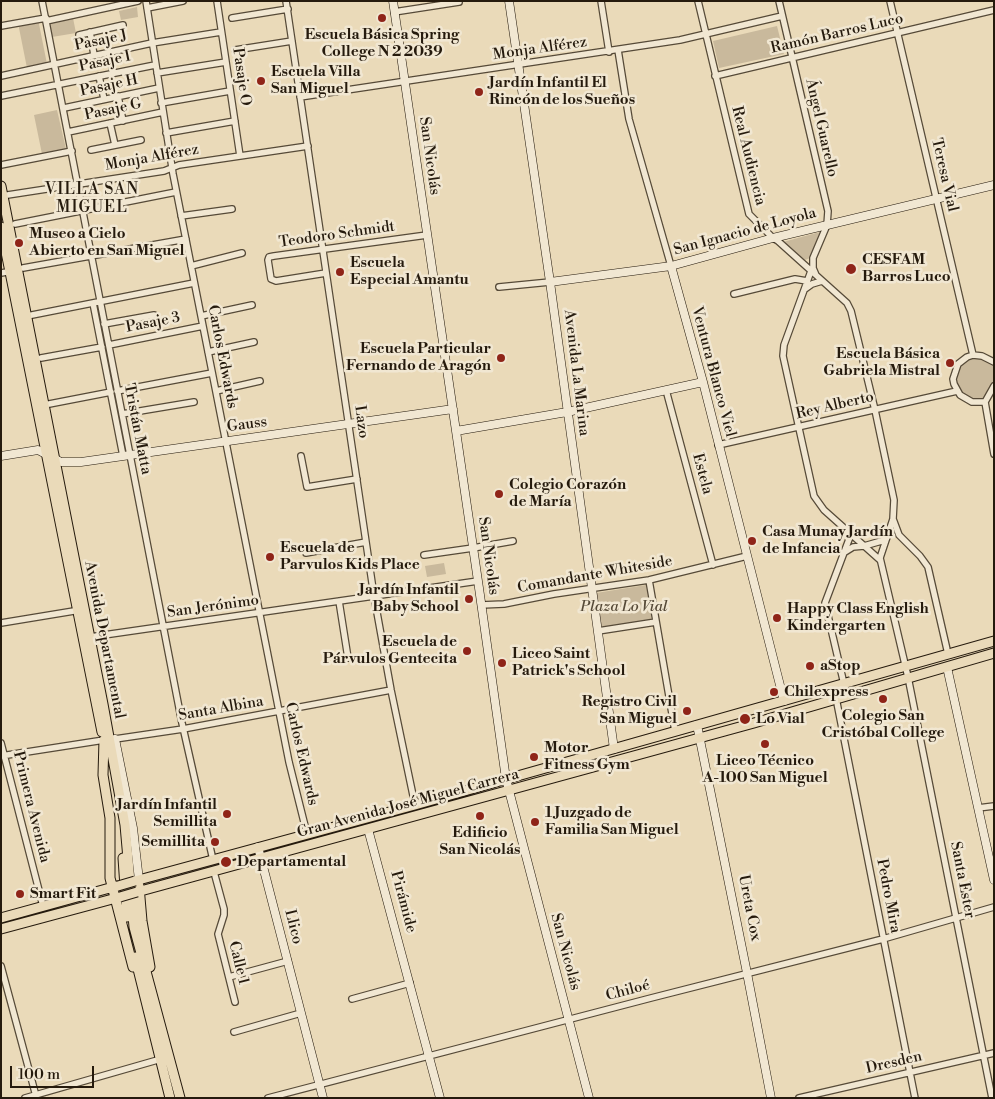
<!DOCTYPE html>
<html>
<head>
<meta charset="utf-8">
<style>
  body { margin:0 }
  #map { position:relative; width:995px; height:1099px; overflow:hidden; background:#eadab9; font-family:"Libre Bodoni",serif }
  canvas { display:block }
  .frame { position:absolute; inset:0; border:2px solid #251a0d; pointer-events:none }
  .scale { position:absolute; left:10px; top:1066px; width:84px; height:22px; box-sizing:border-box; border:2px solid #251a0d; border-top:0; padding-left:6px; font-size:15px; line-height:18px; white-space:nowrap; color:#251a0d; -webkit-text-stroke:4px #f1e7d2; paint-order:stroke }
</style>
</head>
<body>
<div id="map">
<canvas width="995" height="1099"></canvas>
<div class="frame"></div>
<div class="scale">100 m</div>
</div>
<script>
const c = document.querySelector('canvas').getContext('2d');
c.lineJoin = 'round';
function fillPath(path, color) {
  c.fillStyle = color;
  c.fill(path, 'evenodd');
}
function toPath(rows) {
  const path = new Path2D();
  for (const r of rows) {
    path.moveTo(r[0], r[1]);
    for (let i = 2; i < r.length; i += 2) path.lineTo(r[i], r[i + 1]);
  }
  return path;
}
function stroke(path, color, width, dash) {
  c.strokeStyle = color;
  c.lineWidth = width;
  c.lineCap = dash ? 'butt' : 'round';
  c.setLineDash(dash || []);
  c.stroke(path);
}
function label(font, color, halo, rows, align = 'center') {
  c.font = font + ' "Libre Bodoni",serif';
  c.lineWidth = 5;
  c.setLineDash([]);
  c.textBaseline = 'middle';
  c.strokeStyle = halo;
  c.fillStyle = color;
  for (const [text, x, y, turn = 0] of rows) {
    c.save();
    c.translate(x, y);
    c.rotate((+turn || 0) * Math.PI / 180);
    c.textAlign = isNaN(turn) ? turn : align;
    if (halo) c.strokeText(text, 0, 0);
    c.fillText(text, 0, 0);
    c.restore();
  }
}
const green = toPath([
  [137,7,138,17,121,20,119,11],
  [73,18,76,33,52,37,49,23],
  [38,19,47,64,27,68,18,23],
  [777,26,784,54,719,68,713,41],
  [57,110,66,149,42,154,34,115],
  [94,183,99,206,86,208,81,186],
  [820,232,810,258,805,260,783,242],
  [975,356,994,363,994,380,985,398,982,401,978,401,964,396,957,388,955,378,961,363],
  [444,563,446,574,427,577,425,566],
  [646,585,652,621,602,629,596,593]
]);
const street = toPath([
  [42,1,182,723,213,860],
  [146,1,173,174,289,762,307,834],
  [217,1,240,156],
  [286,1,374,596,391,690,415,805],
  [601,1,609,52],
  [698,1,749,214,773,238,778,241,847,303,851,311,875,410,894,500,893,519,880,558,908,677,992,1098],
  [779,1,828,211,827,225,813,258,813,268,816,275],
  [890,1,973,355],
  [147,8,183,1],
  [394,12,459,2],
  [232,18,288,9],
  [46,21,138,1],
  [1,26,46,18],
  [90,32,94,55],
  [79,35,123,25],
  [235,50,292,41],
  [618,50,629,119,671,266],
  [109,52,113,73],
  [157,73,226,62],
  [1,76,152,43,221,32],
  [99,76,104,99],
  [715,76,994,10],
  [1,96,155,65],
  [118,96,123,121],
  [300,97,680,40,782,16],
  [161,103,230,91],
  [64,108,159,88],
  [110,123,115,145],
  [68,132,163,112],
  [166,133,235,121],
  [91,150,141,140],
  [1,165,72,151],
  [1,196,164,171,179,165,308,146],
  [181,216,232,209],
  [15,224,176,192],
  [191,266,242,253],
  [23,268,186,239],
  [811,271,784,345,783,356,814,496,824,510,880,560],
  [1,273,13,271],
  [326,273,276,281,271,279,268,260,269,257,274,256,427,235],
  [499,287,550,282],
  [805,289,812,284,822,281],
  [734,294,795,279,807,281],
  [93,303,123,456],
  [27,316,194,283],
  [201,316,252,305],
  [104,324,154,315],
  [109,345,203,326],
  [208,352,254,342],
  [41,358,102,347],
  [994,362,982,356,973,355,967,357,958,364,953,379,954,384,960,395,972,402,985,402,994,386],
  [666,390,713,565],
  [117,391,212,373],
  [216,391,260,381],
  [985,402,994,454],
  [44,405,111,392],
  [122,414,194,402],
  [718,445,957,391],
  [301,456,307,487,357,479],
  [893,519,899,535,920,556,928,567,948,654],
  [845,552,853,547,864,546,885,540],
  [306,553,366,542],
  [424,555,473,548,513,541],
  [649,580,675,731],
  [339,601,348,658],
  [481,605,504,604,554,594,649,580,747,556],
  [1,623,80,610],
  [598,631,656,622],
  [90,637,478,581],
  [844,684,825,603,851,534],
  [836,698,915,1098],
  [115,739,183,729,391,690],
  [1,743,43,906],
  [1,756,104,740],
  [978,808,994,806],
  [214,872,224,909,224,915,218,934,235,1002],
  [1,966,36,1096],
  [229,977,288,961],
  [352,999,410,983],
  [234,1032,301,1013],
  [25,1098,161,1059],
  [268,1098,651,998,883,939,994,907],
  [799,1098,994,1053]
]);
const secondary = toPath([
  [393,1,479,588,506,779,589,1098],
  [509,1,550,282,614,749],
  [671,266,703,382,784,701],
  [550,282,671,266,773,238,994,185],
  [456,431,567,412,703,382],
  [1,456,38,450,61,462,81,462,453,409],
  [947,667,994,880],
  [697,725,747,973,771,1098],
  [115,739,133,828,139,880],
  [368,829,440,1098],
  [258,847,323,1098]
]);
const primary = toPath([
  [1,186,103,704,125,825,134,927,180,1098],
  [1,227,102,732],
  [104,740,103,775,110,818,110,878,133,967],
  [123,858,127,917],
  [135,881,415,805,994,641],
  [139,886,142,921,150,967],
  [137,892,754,723,994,653],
  [1,918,117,886],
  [1,929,120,897],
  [135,957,170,1098]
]);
const primaryBridge = toPath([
  [118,886,135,881],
  [120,897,137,892]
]);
const markers = [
  [382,18,5,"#8f2418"],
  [261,81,5,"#8f2418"],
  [479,92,5,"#8f2418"],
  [19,243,5,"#8f2418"],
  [851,269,6,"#8f2418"],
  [340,272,5,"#8f2418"],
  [501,358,5,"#8f2418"],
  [950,363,5,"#8f2418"],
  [499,494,5,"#8f2418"],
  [752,541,5,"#8f2418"],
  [270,557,5,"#8f2418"],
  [469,599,5,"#8f2418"],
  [777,618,5,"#8f2418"],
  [467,651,5,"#8f2418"],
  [502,663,5,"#8f2418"],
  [810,666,5,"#8f2418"],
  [774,692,5,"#8f2418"],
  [883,699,5,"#8f2418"],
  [687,711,5,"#8f2418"],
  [745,719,6,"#8f2418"],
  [765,744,5,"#8f2418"],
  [534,757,5,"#8f2418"],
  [227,814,5,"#8f2418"],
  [480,816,5,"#8f2418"],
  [535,822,5,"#8f2418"],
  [215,842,5,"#8f2418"],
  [226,862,6,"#8f2418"],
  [20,894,5,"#8f2418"]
];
const streetNames = [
  ["Ramón Barros Luco",837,34,-13],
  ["Pasaje J",101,41,-12],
  ["Monja Alférez",540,49,-8],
  ["Pasaje I",105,62,-12],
  ["Pasaje O",241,77,82],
  ["Pasaje H",109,86,-12],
  ["Pasaje G",113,110,-12],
  ["Ángel Guarello",821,128,77],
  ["San Nicolás",429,156,82],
  ["Real Audiencia",748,156,76],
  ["Monja Alférez",152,158,-10],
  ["Teresa Vial",944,175,77],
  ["San Ignacio de Loyola",745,232,-15],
  ["Teodoro Schmidt",337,235,-8],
  ["Pasaje 3",153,323,-11],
  ["Carlos Edwards",222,357,79],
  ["Ventura Blanco Viel",713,372,75],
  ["Avenida La Marina",576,373,83],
  ["Rey Alberto",835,406,-13],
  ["Lazo",361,422,82],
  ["Gauss",247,425,-8],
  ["Tristán Matta",137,429,79],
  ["Estela",702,474,75],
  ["San Nicolás",488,556,82],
  ["Comandante Whiteside",595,575,-10],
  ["San Jerónimo",213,607,-8],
  ["Avenida Departamental",104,640,79],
  ["Santa Albina",221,709,-10],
  ["Carlos Edwards",301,754,77],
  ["Gran Avenida José Miguel Carrera",408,804,-15],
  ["Primera Avenida",31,807,76],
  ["Santa Ester",962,880,79],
  ["Pedro Mira",888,896,79],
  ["Pirámide",403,902,75],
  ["Ureta Cox",749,908,79],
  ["Llico",293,927,76],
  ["San Nicolás",565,952,75],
  ["Calle 1",238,963,76],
  ["Chiloé",628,991,-15],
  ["Dresden",894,1063,-13]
];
const poiNames = [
  ["Escuela Básica Spring",382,35,"center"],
  ["College N 2 2039",382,52,"center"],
  ["Escuela Villa",271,72],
  ["San Miguel",271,89],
  ["Jardín Infantil El",489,83],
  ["Rincón de los Sueños",489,100],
  ["Museo a Cielo",29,234],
  ["Abierto en San Miguel",29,251],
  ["CESFAM",862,260],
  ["Barros Luco",862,277],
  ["Escuela",350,263],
  ["Especial Amantu",350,280],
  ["Escuela Particular",491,349,"right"],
  ["Fernando de Aragón",491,366,"right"],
  ["Escuela Básica",940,354,"right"],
  ["Gabriela Mistral",940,371,"right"],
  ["Colegio Corazón",509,485],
  ["de María",509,502],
  ["Casa Munay Jardín",762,532],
  ["de Infancia",762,549],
  ["Escuela de",280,548],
  ["Parvulos Kids Place",280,565],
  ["Jardín Infantil",459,590,"right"],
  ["Baby School",459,607,"right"],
  ["Happy Class English",787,609],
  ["Kindergarten",787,626],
  ["Escuela de",457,642,"right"],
  ["Párvulos Gentecita",457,659,"right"],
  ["Liceo Saint",512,654],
  ["Patrick's School",512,671],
  ["aStop",820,666],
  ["Chilexpress",784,692],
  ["Registro Civil",677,702,"right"],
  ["San Miguel",677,719,"right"],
  ["Colegio San",883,716,"center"],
  ["Cristóbal College",883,733,"center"],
  ["Lo Vial",756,719],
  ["Motor",544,748],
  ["Fitness Gym",544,765],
  ["Liceo Técnico",765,761,"center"],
  ["A-100 San Miguel",765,778,"center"],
  ["Jardín Infantil",217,805,"right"],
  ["Semillita",217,822,"right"],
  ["1 Juzgado de",545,813],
  ["Familia San Miguel",545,830],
  ["Edificio",480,833,"center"],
  ["San Nicolás",480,850,"center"],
  ["Semillita",205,842,"right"],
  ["Departamental",237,862],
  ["Smart Fit",30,894]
];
const parkNames = [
  ["Plaza Lo Vial",624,607]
];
const neighbourhoodNames = [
  ["VILLA SAN",92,190],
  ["MIGUEL",92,208]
];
fillPath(green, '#c9b99c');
stroke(street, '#564a38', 8);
stroke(secondary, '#251a0d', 9);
stroke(primary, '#251a0d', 11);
stroke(street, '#f1e7d2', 5.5);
stroke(secondary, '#f1e7d2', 8);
stroke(primary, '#eadab9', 9);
stroke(primaryBridge, '#251a0d', 11, []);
stroke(primaryBridge, '#eadab9', 9);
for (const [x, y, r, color] of markers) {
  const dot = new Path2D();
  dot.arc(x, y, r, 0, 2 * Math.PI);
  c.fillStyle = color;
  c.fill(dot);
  stroke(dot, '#f1e7d2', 2);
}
label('15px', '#251a0d', '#f1e7d2', streetNames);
label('bold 15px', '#251a0d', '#f1e7d2', poiNames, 'left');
label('italic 15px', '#564a38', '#f1e7d2', parkNames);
c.letterSpacing = '1px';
label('16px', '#251a0d', '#f1e7d2', neighbourhoodNames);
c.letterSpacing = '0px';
</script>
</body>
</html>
